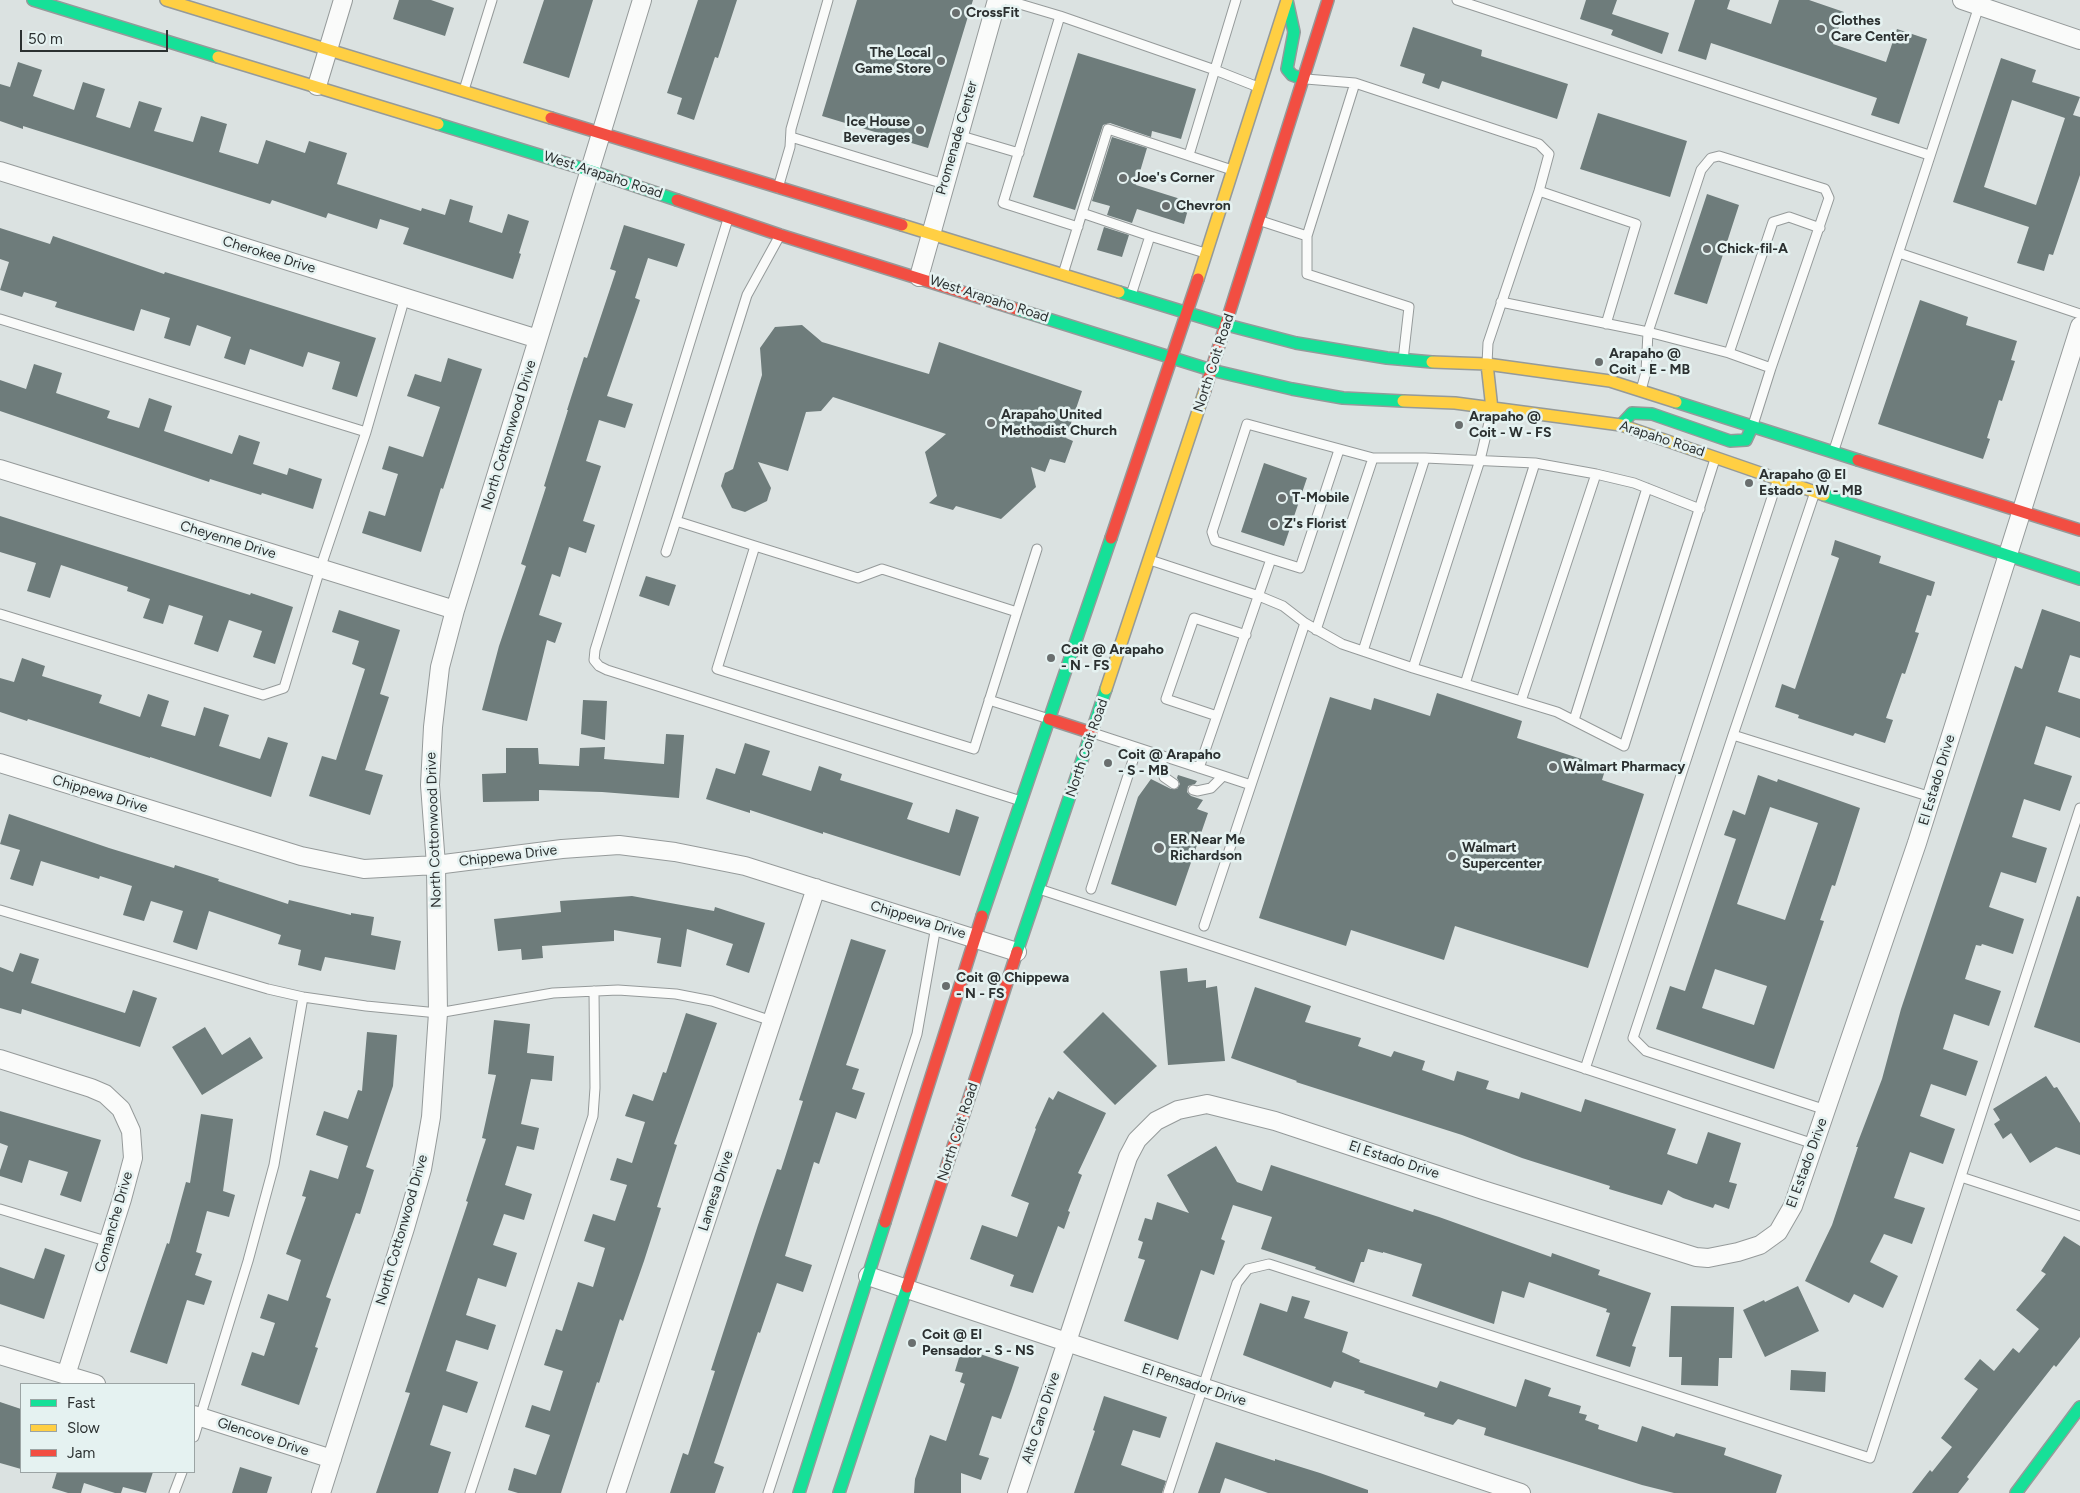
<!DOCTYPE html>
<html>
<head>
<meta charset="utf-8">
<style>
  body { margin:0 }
  #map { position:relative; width:2080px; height:1493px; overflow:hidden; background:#dbe2e1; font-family:Figtree,sans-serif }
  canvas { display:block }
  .legend { position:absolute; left:20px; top:1383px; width:175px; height:90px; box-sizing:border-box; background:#e5f2f1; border:1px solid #9ba4a4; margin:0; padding:6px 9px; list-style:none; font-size:15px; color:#2b3030 }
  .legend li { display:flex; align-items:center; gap:10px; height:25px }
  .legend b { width:25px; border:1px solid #9ba4a4 }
  .scale { position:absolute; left:20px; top:30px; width:148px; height:22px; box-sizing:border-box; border:2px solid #2b3030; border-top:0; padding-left:6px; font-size:15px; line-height:18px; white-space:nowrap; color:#2b3030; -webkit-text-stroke:4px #e5f2f1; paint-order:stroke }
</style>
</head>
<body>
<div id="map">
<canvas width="2080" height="1493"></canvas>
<ul class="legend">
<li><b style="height:6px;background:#16e098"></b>Fast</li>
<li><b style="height:6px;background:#ffcf43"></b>Slow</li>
<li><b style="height:6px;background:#f24e42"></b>Jam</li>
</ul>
<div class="scale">50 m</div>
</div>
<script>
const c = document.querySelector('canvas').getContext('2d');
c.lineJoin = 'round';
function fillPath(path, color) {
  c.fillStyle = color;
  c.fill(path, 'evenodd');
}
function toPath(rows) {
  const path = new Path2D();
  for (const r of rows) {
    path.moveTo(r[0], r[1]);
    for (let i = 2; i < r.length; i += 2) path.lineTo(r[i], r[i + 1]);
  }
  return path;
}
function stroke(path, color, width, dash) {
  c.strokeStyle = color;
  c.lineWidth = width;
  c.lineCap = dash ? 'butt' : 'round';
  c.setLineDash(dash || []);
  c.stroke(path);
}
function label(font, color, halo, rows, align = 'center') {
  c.font = font + ' Figtree,sans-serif';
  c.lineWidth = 5;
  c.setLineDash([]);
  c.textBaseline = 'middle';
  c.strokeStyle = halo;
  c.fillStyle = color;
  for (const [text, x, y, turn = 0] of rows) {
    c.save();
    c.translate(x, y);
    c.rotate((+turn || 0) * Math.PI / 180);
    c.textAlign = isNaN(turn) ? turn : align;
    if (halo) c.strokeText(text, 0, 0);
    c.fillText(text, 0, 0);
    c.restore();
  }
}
const building = toPath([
  [399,0,431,0,454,8,445,36,393,19],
  [544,0,593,0,569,78,523,63],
  [698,0,737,0,718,58,715,57,694,120,677,114,682,98,667,93],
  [857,0,973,0,928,148,822,116],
  [1586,0,1617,0,1612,14,1669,33,1662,54,1611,35,1613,30,1580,19],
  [1695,0,1730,0,1727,9,1771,24,1779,0,1809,0,1844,12,1833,44,1886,62,1897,29,1927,39,1899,124,1871,115,1877,98,1711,43,1706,60,1678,51],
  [1413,27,1482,50,1481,56,1568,84,1557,119,1442,81,1439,89,1422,83,1425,74,1400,66],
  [1078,53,1196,89,1181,139,1152,131,1151,137,1110,123,1103,125,1075,210,1033,197],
  [2001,58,2036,70,2032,82,2080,97,2073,115,2080,117,2080,175,2053,255,2049,254,2044,271,2017,263,2029,227,1953,202],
  [2012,100,2065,118,2036,205,1984,187],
  [18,62,42,70,33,96,74,110,83,82,105,89,96,117,130,128,139,101,162,108,154,131,193,142,201,116,227,124,219,152,258,164,266,140,305,153,309,141,347,153,337,184,421,211,422,208,445,215,450,199,473,206,469,222,502,233,508,214,529,221,519,253,521,254,513,279,403,244,409,228,380,219,377,229,328,213,326,218,272,200,270,204,23,126,23,129,0,121,0,84,10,87],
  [1598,113,1687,141,1670,197,1580,169],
  [1112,137,1147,148,1136,185,1190,202,1184,224,1137,209,1132,223,1107,215,1110,206,1092,201],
  [1707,194,1739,205,1707,304,1674,294],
  [624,225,685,244,677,267,648,258,635,298,640,300,607,396,633,404,625,428,599,420,586,461,601,466,583,521,595,525,586,553,569,547,560,577,552,574,539,615,562,623,555,643,547,640,527,721,482,710,499,646,526,566,521,564,546,487,544,486,568,410,567,410,584,357,587,358,616,271,610,269],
  [1104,227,1129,235,1122,257,1097,250],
  [0,228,50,244,53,236,164,274,165,272,376,338,357,397,332,389,340,362,308,352,303,367,250,349,245,365,224,358,231,337,197,325,190,346,164,338,170,318,141,309,134,331,55,307,57,302,24,292,22,297,0,290,9,262,0,259],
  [1920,300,1968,317,1966,325,2017,341,2011,360,2015,361,2002,401,1999,400,1987,438,1990,439,1983,459,1878,424],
  [802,325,822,342,929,374,939,342,1082,391,1066,438,1073,441,1065,463,1050,459,1045,472,1031,467,1036,487,1001,519,956,506,953,510,929,503,937,496,925,452,946,434,833,397,821,411,806,412,788,471,758,462,771,488,767,501,745,512,732,508,721,486,725,473,733,469,762,375,760,348,775,327],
  [448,358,482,369,443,489,441,488,421,552,362,533,369,511,385,516,398,474,382,469,389,446,423,457,440,407,407,396,415,374,441,382],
  [34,364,62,373,56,393,110,411,107,418,139,428,149,398,172,406,164,431,232,454,239,435,260,442,253,464,287,475,289,468,322,479,313,509,262,493,261,495,210,479,209,482,0,411,0,380,26,389],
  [1264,463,1307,478,1284,546,1241,532],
  [0,516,250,595,251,593,293,607,275,664,253,657,262,631,229,620,218,652,194,644,203,616,169,605,163,624,143,618,150,599,127,591,128,587,61,565,50,598,27,591,36,563,0,552],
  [1835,540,1881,556,1879,563,1935,582,1931,596,1927,595,1915,632,1919,633,1905,674,1902,673,1886,718,1893,720,1885,743,1855,733,1853,736,1798,718,1799,715,1775,707,1782,684,1795,689,1839,558,1831,555],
  [646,576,676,585,669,606,639,596],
  [2042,609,2080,622,2080,658,2070,655,2058,692,2080,699,2080,738,2046,726,2034,764,2072,776,2060,811,2024,799,2012,837,2047,848,2036,883,2001,872,1989,907,2024,919,2013,954,1982,944,1981,946,1976,945,1965,979,2001,991,1989,1026,1954,1014,1943,1049,1978,1061,1966,1096,1931,1084,1920,1116,1955,1129,1943,1164,1910,1152,1894,1198,1925,1208,1912,1244,1884,1234,1870,1262,1898,1276,1883,1308,1854,1294,1849,1303,1805,1281,1832,1225,1858,1147,1856,1147,1882,1079,1901,1009,2015,666,2022,669],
  [339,610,400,630,380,694,389,697,365,770,383,775,370,815,309,796,322,756,336,760,365,669,352,664,359,641,332,632],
  [22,658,45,666,42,676,102,695,99,703,140,717,148,694,169,701,161,726,195,736,204,707,229,715,219,746,260,759,268,737,288,743,271,797,150,757,150,758,28,719,27,721,0,712,0,678,14,682],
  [1437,693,1522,721,1517,738,1606,767,1602,780,1644,794,1588,968,1455,926,1444,960,1351,930,1346,946,1259,918,1330,697,1371,710,1374,698,1430,716],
  [583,700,607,701,605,740,581,734],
  [666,734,684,735,679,798,602,792,539,790,539,801,483,802,482,774,506,773,506,748,538,748,539,764,579,766,580,748,605,747,604,759,664,764],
  [745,743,770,751,762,775,811,791,819,766,842,774,840,780,913,803,907,819,949,833,956,809,979,817,960,876,823,832,823,834,750,810,750,813,706,799,716,768,735,774],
  [1178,775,1197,781,1195,784,1188,786,1187,792,1191,796,1203,800,1197,809,1208,813,1176,906,1111,884,1138,797,1151,779,1171,789,1177,789,1180,784,1177,778],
  [1758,775,1777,782,1778,779,1860,808,1835,886,1832,885,1820,920,1824,921,1774,1069,1656,1029,1670,986,1685,991,1736,839,1724,835,1733,810,1745,815],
  [1770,807,1818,823,1785,920,1737,904],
  [1715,969,1767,986,1754,1025,1702,1008],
  [9,814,109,848,174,868,175,865,219,879,218,881,288,904,289,900,351,915,351,913,374,917,371,935,401,941,395,970,325,957,321,971,298,965,301,950,278,944,281,935,209,911,197,950,173,942,183,911,151,901,144,921,123,915,132,886,100,876,99,879,41,861,33,886,10,879,20,850,0,844],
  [632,896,714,911,715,907,765,923,749,973,726,965,733,944,687,929,681,967,657,963,661,938,614,930,614,941,542,946,543,958,522,960,521,949,498,951,494,919,561,912,560,901],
  [2077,896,2080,897,2080,1043,2034,1027],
  [851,939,886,950,846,1065,859,1069,852,1089,865,1093,856,1119,836,1112,819,1164,814,1162,785,1256,812,1265,803,1292,777,1283,760,1333,758,1332,742,1379,714,1463,724,1467,715,1493,670,1493,683,1453,688,1455,715,1371,711,1370,758,1225,777,1169,781,1170,803,1101,799,1100],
  [20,953,39,959,31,983,125,1013,133,990,157,998,140,1047,22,1009,21,1014,0,1008,0,967,13,972],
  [1187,968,1188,982,1206,980,1206,988,1217,986,1225,1061,1168,1065,1160,971],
  [1255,987,1311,1006,1305,1022,1361,1038,1358,1046,1391,1057,1394,1051,1425,1061,1422,1070,1454,1081,1457,1071,1489,1081,1486,1089,1519,1099,1521,1092,1581,1112,1585,1099,1676,1129,1667,1154,1697,1164,1708,1132,1741,1143,1729,1182,1737,1184,1729,1209,1715,1204,1713,1208,1683,1198,1668,1190,1662,1205,1609,1189,1610,1186,1522,1158,1462,1135,1296,1082,1297,1081,1231,1058],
  [1103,1012,1157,1066,1115,1105,1063,1052],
  [686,1013,717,1023,674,1144,677,1145,657,1207,661,1208,644,1261,623,1321,620,1319,599,1383,597,1382,561,1493,518,1493,508,1490,514,1468,536,1475,550,1435,525,1427,532,1405,550,1411,563,1371,544,1365,556,1329,562,1331,578,1282,593,1287,605,1248,584,1241,593,1214,615,1221,627,1185,610,1180,617,1158,632,1163,645,1122,625,1116,633,1094,653,1101,663,1072,666,1073],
  [494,1020,530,1024,527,1053,554,1056,552,1081,531,1079,521,1124,539,1128,534,1150,517,1146,505,1185,532,1194,524,1220,504,1214,493,1245,517,1253,506,1287,478,1278,466,1315,496,1325,488,1350,456,1340,446,1371,478,1382,467,1413,443,1405,430,1445,451,1452,438,1493,376,1493,410,1393,405,1392,468,1202,466,1201,486,1139,482,1138,496,1075,488,1074],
  [205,1027,222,1055,250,1037,263,1058,202,1095,172,1047],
  [367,1032,397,1035,393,1086,366,1167,374,1170,360,1214,356,1213,326,1297,331,1299,315,1347,318,1348,299,1405,241,1385,252,1352,264,1356,275,1323,260,1318,268,1294,288,1301,301,1260,286,1254,306,1197,302,1196,310,1170,338,1179,348,1146,316,1135,324,1111,348,1119,358,1090,362,1091],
  [2046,1076,2054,1088,2057,1087,2080,1123,2080,1155,2056,1147,2030,1163,2011,1133,2003,1139,1994,1124,2000,1120,1993,1109],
  [1058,1091,1106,1113,1078,1173,1082,1175,1068,1211,1070,1212,1064,1229,1058,1226,1033,1293,1010,1286,1014,1275,970,1259,982,1225,1017,1237,1029,1203,1011,1196,1036,1129,1035,1128,1049,1097,1053,1100],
  [0,1111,101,1140,81,1202,60,1195,68,1172,29,1160,22,1183,0,1176,0,1170,8,1146,0,1143],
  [201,1114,233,1119,223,1191,235,1195,229,1217,207,1211,196,1252,202,1254,195,1275,212,1281,204,1305,187,1300,167,1364,130,1352,167,1243,169,1244,186,1182,190,1183],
  [1216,1146,1237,1182,1262,1191,1271,1165,1413,1212,1414,1209,1439,1217,1551,1257,1552,1253,1600,1270,1598,1275,1651,1293,1632,1346,1636,1347,1630,1367,1596,1356,1610,1313,1606,1312,1607,1309,1529,1282,1524,1298,1502,1291,1494,1324,1412,1296,1422,1264,1383,1252,1383,1253,1368,1249,1364,1262,1361,1262,1354,1283,1315,1269,1316,1267,1261,1249,1272,1217,1233,1205,1221,1239,1225,1241,1214,1275,1201,1270,1178,1340,1124,1321,1145,1260,1138,1258,1143,1242,1138,1240,1145,1218,1152,1220,1157,1202,1189,1213,1167,1175],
  [2064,1236,2080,1246,2080,1337,2056,1367,2054,1365,2014,1416,1967,1477,1969,1479,1958,1493,1912,1493,1930,1470,1932,1472,1952,1447,1941,1438,1978,1389,1964,1379,1980,1359,1994,1371,2013,1348,2019,1353,2039,1329,2016,1310,2046,1274,2041,1271],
  [45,1248,65,1255,44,1319,0,1304,0,1267,34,1279],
  [1798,1286,1819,1331,1765,1357,1743,1310,1764,1300,1765,1302],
  [1292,1296,1310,1301,1304,1318,1348,1332,1342,1352,1360,1360,1359,1362,1437,1388,1440,1381,1516,1407,1525,1379,1551,1388,1548,1396,1581,1406,1579,1413,1587,1415,1585,1420,1599,1425,1598,1429,1637,1442,1642,1426,1674,1437,1676,1433,1726,1448,1724,1455,1782,1475,1776,1493,1674,1493,1642,1485,1484,1435,1486,1428,1458,1419,1453,1425,1424,1416,1425,1413,1364,1393,1365,1391,1334,1381,1331,1388,1243,1355,1260,1303,1287,1312],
  [1671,1306,1734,1307,1732,1358,1719,1358,1718,1386,1681,1385,1682,1357,1669,1357],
  [962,1348,1019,1367,1011,1391,1001,1419,992,1416,979,1455,989,1458,981,1480,961,1473,961,1493,914,1493,915,1479,930,1435,946,1441,965,1384,960,1382,963,1373,955,1371],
  [1791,1370,1826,1372,1825,1392,1790,1390],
  [1104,1396,1167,1417,1160,1438,1133,1430,1121,1465,1166,1481,1162,1493,1074,1493,1095,1431,1093,1430],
  [0,1402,21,1409,21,1469,0,1463],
  [1216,1442,1275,1461,1275,1459,1320,1473,1368,1490,1368,1493,1268,1493,1225,1478,1220,1493,1198,1493],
  [240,1467,272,1477,267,1493,232,1493],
  [57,1472,153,1472,146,1493,123,1487,121,1493,115,1493,84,1483,81,1493,68,1493,52,1488]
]);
const lane = toPath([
  [1006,0,1060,16],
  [1457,0,1929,155],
  [1306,79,1355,83,1539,144,1549,154,1539,191,1488,343,1487,364],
  [464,90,492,0],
  [958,135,1019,153],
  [791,137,944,184],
  [1189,155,1236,0],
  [778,188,790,147,791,129,828,0],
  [1539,191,1636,224,1606,324],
  [1082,213,1150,236,1131,295],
  [728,219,595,650,594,660,599,666,607,670,1021,801],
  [1261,221,1307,236,1307,274,1409,307,1403,360],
  [1078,227,1003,203,1060,16,1215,70,1258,87],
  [1150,236,1205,253],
  [1307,236,1355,83],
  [1899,253,2080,314],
  [1063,274,1108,129,1232,170],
  [1501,302,1648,332,1729,353,1771,368,1753,425],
  [0,319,366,432,405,297],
  [1729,353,1773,222,1789,217,1820,228],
  [1641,390,1646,372,1648,332,1701,170,1711,158,1719,156,1825,189,1829,198,1771,368],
  [1834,450,1979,6],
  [1815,492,1733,735,1633,1038,1646,1051,1826,1110],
  [755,546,717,669,974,749,1017,612,882,569,858,578,755,546,676,521,747,295,779,237],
  [666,552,676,521],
  [1271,559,1300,568,1339,450],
  [1150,560,1259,596,1283,606,1305,623],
  [1017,612,1037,549],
  [0,614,263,695,284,688,320,569,366,432],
  [1316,630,1373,458],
  [1363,651,1425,458],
  [1413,668,1557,712,1624,746,1715,459],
  [1465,684,1535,463],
  [989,700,1049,719],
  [1521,701,1596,474],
  [1217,716,1166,699,1194,618,1246,635],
  [1574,720,1647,488],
  [1093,733,1251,785,1305,623,1342,644,1413,668,1480,460,1492,410],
  [1733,735,1931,797],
  [1161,756,1164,777,1174,784],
  [1199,768,1271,559,1215,541,1212,532,1247,424,1373,458,1425,458,1535,463,1596,474,1634,483,1700,509],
  [1193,790,1197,791,1211,788,1223,776],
  [1039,889,1814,1144],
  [1091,889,1137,748],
  [0,910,268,989,303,997,366,1006,438,1013,553,993,618,990,676,994,712,1001,772,1021],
  [1204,926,1251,785],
  [1585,1069,1778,479],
  [1961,1177,2080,1216],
  [0,1209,109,1242],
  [194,1437,248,1261,274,1165,303,997],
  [174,1493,182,1472],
  [470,1493,593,1116,595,1088,594,991],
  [768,1493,917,1034,936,926],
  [1168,1493,1237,1283,1248,1269,1269,1264,1870,1458,2080,808]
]);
const street = toPath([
  [1962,0,2080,40],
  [317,86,343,0],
  [0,171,538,339],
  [919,277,997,0],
  [0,469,455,610],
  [0,763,301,856,364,869,436,865,562,849,619,845,675,852,745,866,1017,952],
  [0,1059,91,1088,105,1094,121,1109,131,1131,133,1158,122,1199,66,1375],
  [868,1276,1521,1493],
  [0,1355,96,1384],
  [194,1415,332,1459],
  [321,1493,405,1228,422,1169,431,1117,438,1013,436,865,430,785,433,727,440,667,455,610,642,0],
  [616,1493,816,888],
  [1017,1493,1128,1157,1137,1140,1156,1121,1178,1110,1207,1104,1275,1121,1483,1190,1696,1257,1708,1258,1738,1252,1760,1245,1778,1232,1793,1206,1917,843,2080,326]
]);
const fast = toPath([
  [33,0,218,57],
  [1287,0,1294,32,1287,69,1292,75,1303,79],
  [438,124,591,171,677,200],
  [1119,292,1227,325,1296,343,1387,358,1432,362],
  [1016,309,1211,370,1292,389,1343,398,1403,401],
  [1676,402,1858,460],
  [1621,425,1632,413,1652,414,1730,441,1746,440,1752,427],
  [1824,495,2080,579],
  [982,916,1111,538],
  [1017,952,1106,689],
  [799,1493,885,1222],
  [839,1493,907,1287],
  [2016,1493,2080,1407]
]);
const slow = toPath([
  [166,0,551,118],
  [218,57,438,124],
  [902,225,1119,292],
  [1198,279,1287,0],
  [1432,362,1487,364,1610,381,1676,402],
  [1487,364,1492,409],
  [1403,401,1455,403,1621,425,1824,495],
  [1106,689,1205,390]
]);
const jam = toPath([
  [551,118,902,225],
  [677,200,780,235,1016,309],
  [1205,390,1328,0],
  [1858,460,2080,530],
  [1111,538,1198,279],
  [1049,719,1092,733],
  [885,1222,982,916],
  [907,1287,1017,952]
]);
const markers = [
  [956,13,5,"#696e6e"],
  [1821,29,5,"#696e6e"],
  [941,61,5,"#696e6e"],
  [920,130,5,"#696e6e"],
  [1123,178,5,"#696e6e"],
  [1166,206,5,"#696e6e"],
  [1707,249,5,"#696e6e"],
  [1599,362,5,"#696e6e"],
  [991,423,5,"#696e6e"],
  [1459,425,5,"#696e6e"],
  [1749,483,5,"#696e6e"],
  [1282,498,5,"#696e6e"],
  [1274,524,5,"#696e6e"],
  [1051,658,5,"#696e6e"],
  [1108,763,5,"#696e6e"],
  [1553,767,5,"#696e6e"],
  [1159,848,6,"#696e6e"],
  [1452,856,5,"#696e6e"],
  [946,986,5,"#696e6e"],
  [912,1343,5,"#696e6e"]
];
const poiNames = [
  ["CrossFit",966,13],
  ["Clothes",1831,21],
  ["Care Center",1831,37],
  ["The Local",931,53,"right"],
  ["Game Store",931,69,"right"],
  ["Ice House",910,122,"right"],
  ["Beverages",910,138,"right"],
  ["Joe's Corner",1133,178],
  ["Chevron",1176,206],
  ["Chick-fil-A",1717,249],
  ["Arapaho @",1609,354],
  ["Coit - E - MB",1609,370],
  ["Arapaho United",1001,415],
  ["Methodist Church",1001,431],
  ["Arapaho @",1469,417],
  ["Coit - W - FS",1469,433],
  ["Arapaho @ El",1759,475],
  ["Estado - W - MB",1759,491],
  ["T-Mobile",1292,498],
  ["Z's Florist",1284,524],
  ["Coit @ Arapaho",1061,650],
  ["- N - FS",1061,666],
  ["Coit @ Arapaho",1118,755],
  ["- S - MB",1118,771],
  ["Walmart Pharmacy",1563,767],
  ["ER Near Me",1170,840],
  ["Richardson",1170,856],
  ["Walmart",1462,848],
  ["Supercenter",1462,864],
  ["Coit @ Chippewa",956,978],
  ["- N - FS",956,994],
  ["Coit @ El",922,1335],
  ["Pensador - S - NS",922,1351]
];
const streetNames = [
  ["Promenade Center",957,138,-74],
  ["West Arapaho Road",603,175,18],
  ["Cherokee Drive",269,255,17],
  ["West Arapaho Road",989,299,18],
  ["North Coit Road",1214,363,-72],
  ["North Cottonwood Drive",509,435,-73],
  ["Arapaho Road",1662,439,18],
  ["Cheyenne Drive",228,540,17],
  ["North Coit Road",1087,748,-71],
  ["El Estado Drive",1937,780,-73],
  ["Chippewa Drive",100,794,17],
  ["North Cottonwood Drive",434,830,-92],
  ["Chippewa Drive",508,856,-7],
  ["Chippewa Drive",918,920,17],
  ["North Coit Road",958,1132,-72],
  ["El Estado Drive",1394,1160,18],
  ["El Estado Drive",1807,1163,-70],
  ["Lamesa Drive",716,1191,-72],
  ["Comanche Drive",114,1222,-74],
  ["North Cottonwood Drive",402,1230,-74],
  ["El Pensador Drive",1194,1385,18],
  ["Alto Caro Drive",1041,1418,-72],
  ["Glencove Drive",263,1437,18]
];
fillPath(building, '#6e7c7b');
stroke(lane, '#959a9a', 11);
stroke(street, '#959a9a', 20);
stroke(fast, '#959a9a', 14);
stroke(slow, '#959a9a', 14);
stroke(jam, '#959a9a', 14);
stroke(lane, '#fafbfa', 9);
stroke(street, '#fafbfa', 18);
stroke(fast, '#16e098', 11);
stroke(slow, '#ffcf43', 11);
stroke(jam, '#f24e42', 11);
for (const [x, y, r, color] of markers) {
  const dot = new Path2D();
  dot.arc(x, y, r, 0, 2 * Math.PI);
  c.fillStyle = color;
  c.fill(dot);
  stroke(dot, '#e5f2f1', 2);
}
label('bold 14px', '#2b3030', '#e5f2f1', poiNames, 'left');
label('14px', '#2b3030', '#e5f2f1', streetNames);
</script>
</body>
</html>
